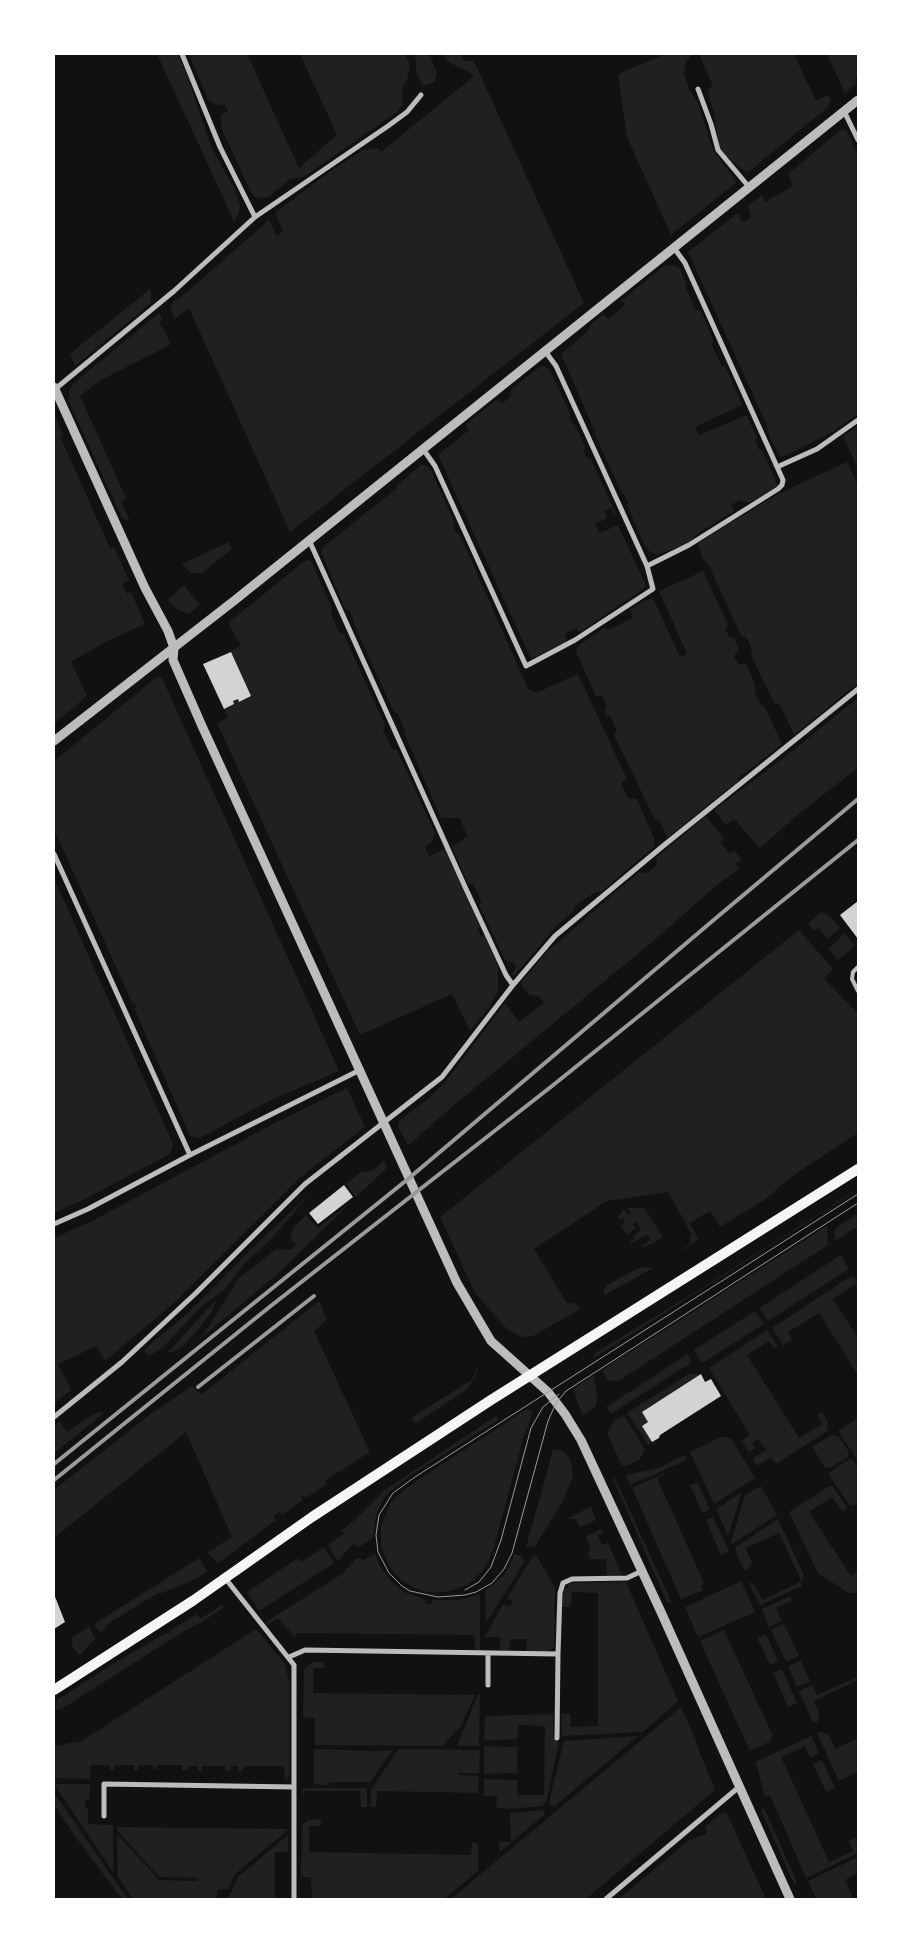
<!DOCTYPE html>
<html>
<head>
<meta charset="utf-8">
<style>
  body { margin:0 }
  #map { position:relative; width:912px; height:1953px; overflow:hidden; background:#111; font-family:"Roboto Condensed",sans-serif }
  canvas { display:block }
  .frame { position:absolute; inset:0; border:55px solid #fff; pointer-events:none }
</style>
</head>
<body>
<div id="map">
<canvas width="912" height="1953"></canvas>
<div class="frame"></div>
</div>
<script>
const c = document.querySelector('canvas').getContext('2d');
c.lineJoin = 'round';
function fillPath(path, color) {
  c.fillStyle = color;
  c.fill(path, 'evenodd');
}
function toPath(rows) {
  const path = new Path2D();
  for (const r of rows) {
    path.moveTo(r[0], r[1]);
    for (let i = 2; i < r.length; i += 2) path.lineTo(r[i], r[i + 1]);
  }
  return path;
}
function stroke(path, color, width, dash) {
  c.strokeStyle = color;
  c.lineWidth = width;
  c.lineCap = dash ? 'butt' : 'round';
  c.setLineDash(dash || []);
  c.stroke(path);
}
const green = toPath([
  [157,54,177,54,186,72,211,146,236,192,240,206,239,213,234,221],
  [189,54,247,54,299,168,337,135,300,54,405,54,410,65,407,80,403,86,402,106,397,112,304,177,290,179,269,197,259,198,254,197,250,190,221,127,221,114,228,111,225,104,217,105,208,100],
  [415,54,428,54,431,57,437,74,435,81,428,85,422,85,416,72],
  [442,54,461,54,464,61,474,61,584,303,290,532,189,308,174,319,170,308,174,301,186,293,269,220,277,236,283,231,275,213,329,172,363,150,378,148,381,152,474,76,470,72,450,63],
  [665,54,692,54,686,62,684,73,689,89,698,103,713,150,737,182,671,235,627,137,618,74],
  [699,54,794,54,816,101,828,95,831,100,828,107,747,173,725,155,719,147,714,112,708,94,709,89,713,86],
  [827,54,858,54,858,76,856,77,856,84,845,93],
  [842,129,847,131,858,155,858,290,855,290,858,298,858,414,836,429,835,431,785,456,780,456,770,439,766,423,688,252,738,213,742,222,751,218,748,206,762,195,765,202,793,186,788,174],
  [672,265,678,267,681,271,686,284,685,286,696,311,700,310,704,318,714,342,711,343,722,367,725,366,742,405,695,427,699,435,744,416,747,416,757,438,755,440,759,450,762,450,777,484,776,487,749,503,740,500,731,505,734,511,700,532,688,543,657,555,649,551,642,540,627,505,629,504,624,494,622,494,596,437,593,427,561,354,587,332,592,323,604,314,608,319,625,305,622,300,664,266],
  [151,288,151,303,75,366,70,354],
  [159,313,162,319,159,323,166,333,170,345,101,380,80,396,126,498,121,501,130,521,128,521,122,518,69,402,69,391,74,383],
  [541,366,548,368,551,372,571,415,569,417,572,423,575,425,585,446,584,451,588,459,591,459,616,514,614,515,611,508,604,511,607,518,595,524,600,533,618,525,646,585,643,589,580,632,576,628,564,634,567,641,531,659,438,455,469,430,466,424,495,401,499,400,503,403,511,396,511,389],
  [54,414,63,434,60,436,110,548,114,547,129,580,122,584,127,594,131,592,145,624,105,642,71,662,87,696,54,724],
  [858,426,858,469,843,436],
  [847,462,858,486,858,683,794,735,780,705,774,703,751,655,752,650,747,638,741,635,709,566,702,557,698,543,778,494],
  [421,465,425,465,431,470,455,523,453,527,456,533,460,535,528,689,536,693,578,674,627,779,621,783,628,798,637,799,655,840,654,847,601,892,595,892,574,907,574,911,557,925,514,976,511,975,515,970,516,964,505,960,479,905,482,902,474,885,468,883,452,847,467,836,460,818,441,818,405,735,405,731,398,714,394,712,354,624,352,615,349,610,345,609,321,552,322,548,397,488,397,485],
  [229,542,232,549,202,573,191,573,186,569,182,564],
  [306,560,311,561,332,608,331,614,333,619,339,632,344,635,385,725,383,729,385,734,393,750,397,750,435,833,432,842,425,846,429,856,445,849,480,927,478,930,481,936,484,935,498,966,498,990,489,1008,470,1031,452,994,360,1035,217,723,228,718,224,709,234,704,233,701,238,699,239,702,251,696,230,651,241,646,228,623],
  [703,571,728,625,725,629,729,637,734,638,739,650,734,656,738,664,746,664,755,684,755,693,761,705,764,705,782,744,743,775,742,774,738,778,739,780,667,838,660,821,655,820,614,735,617,731,610,715,606,716,604,711,606,706,602,696,596,696,576,652,578,646,604,628,607,630,633,618,630,610,646,600,653,598,680,657,687,654,659,591],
  [184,585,200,605,188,614,177,609,167,600],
  [157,677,162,678,339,1071,269,1101,200,1138,190,1136,134,1008,137,1007,135,1004,133,1005,54,829,54,761],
  [858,698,858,768,801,812,760,848,734,819,726,825,714,810,781,760],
  [706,816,724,839,720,842,730,854,734,851,742,859,735,864,739,869,718,884,658,937,441,1116,408,1146,398,1126,400,1120,429,1098,446,1081,505,1003,519,1022,544,1003,539,996,530,995,523,988,521,982,549,950,639,872,647,873,656,866,657,857],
  [54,878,173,1144,170,1154,83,1200,54,1213],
  [821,912,830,916,840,928,827,939,818,928,814,931,808,923],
  [799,930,833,969,824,978,858,1014,858,1133,795,1174,764,1200,720,1227,710,1211,689,1223,699,1240,672,1257,690,1244,691,1233,668,1192,607,1201,534,1249,567,1303,573,1303,582,1308,533,1336,521,1337,507,1329,475,1293,440,1217],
  [845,933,855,946,838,960,829,949],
  [347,1088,365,1127,302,1176,175,1302,105,1361,97,1346,58,1364,71,1390,54,1404,54,1238,92,1221,277,1122],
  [384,1160,387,1168,356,1197,346,1184,361,1172,374,1170],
  [858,1189,858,1190,594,1358,592,1355,594,1356,595,1353,697,1291],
  [310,1194,270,1240,244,1264,225,1289,202,1306,163,1347,151,1355,146,1354,144,1351,154,1341,188,1313,246,1254],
  [351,1202,280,1272,183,1353,204,1334,239,1278,276,1249,292,1250,296,1244,291,1240,291,1234,294,1227,306,1215,318,1228],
  [627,1208,643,1208,646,1210,663,1237,654,1243,642,1247,640,1247,650,1240,647,1235,632,1243,630,1241,635,1238,633,1236,641,1230,636,1222,633,1224,636,1228,627,1235,621,1226,625,1223,623,1218,619,1220,618,1217,624,1209,628,1215,631,1213],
  [858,1213,858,1226,835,1241,835,1229],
  [827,1226,828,1245,620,1380,615,1381,608,1380,602,1370],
  [841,1255,849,1269,768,1321,759,1308],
  [642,1267,653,1268,605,1295,603,1291,606,1286,632,1271],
  [853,1275,858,1283,833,1299,858,1338,858,1375,819,1313,788,1332,792,1340,783,1345,772,1328],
  [216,1300,212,1311,197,1331,183,1346,173,1352,168,1352],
  [319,1301,327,1320,314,1331,370,1452,326,1480,327,1484,306,1498,304,1496,301,1498,303,1500,282,1515,280,1512,274,1516,276,1520,218,1563,207,1553,232,1537,186,1432,54,1538,54,1490,148,1416,192,1386,201,1395],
  [755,1311,764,1324,702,1363,694,1350],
  [767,1330,778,1346,774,1348,769,1341,747,1355,799,1438,822,1424,817,1415,822,1412,828,1421,827,1431,776,1464,771,1457,757,1466,753,1458,766,1450,758,1439,752,1443,755,1448,749,1452,741,1441,750,1435,709,1368],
  [687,1354,692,1362,611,1414,606,1407,608,1406],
  [477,1365,476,1376,466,1390,415,1424,411,1418,473,1379],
  [689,1374,701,1374,642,1412,648,1422,642,1426,652,1442,648,1445,627,1413],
  [594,1375,597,1395,596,1406,583,1415,576,1398,574,1388],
  [527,1409,533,1412,523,1439,494,1547,487,1564,482,1572,467,1585,447,1592,426,1592,417,1589,401,1580,389,1566,381,1546,381,1526,391,1502,398,1495,421,1478],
  [105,1412,72,1439,54,1453,54,1426,59,1421,67,1432,89,1417,97,1413],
  [624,1415,645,1449,640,1459,628,1465,622,1466,607,1434,613,1422],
  [496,1416,498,1420,410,1476,390,1492,384,1498,376,1515,373,1538,359,1547,353,1544,338,1561,328,1545,344,1534,342,1530,356,1519,385,1490],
  [858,1418,858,1461,838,1431],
  [831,1435,838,1436,849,1452,848,1457,829,1468,825,1468,814,1450,814,1446],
  [721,1437,727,1437,732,1440,755,1478,714,1504,690,1452],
  [553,1450,561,1450,568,1456,572,1465,573,1476,563,1501,535,1546,526,1547],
  [685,1455,687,1460,630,1485,626,1475,658,1468],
  [850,1459,853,1460,858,1468,858,1503,850,1506,829,1475,830,1472],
  [680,1466,657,1478,704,1583,701,1586,703,1590,681,1599,632,1488],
  [615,1478,672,1603,667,1602,613,1479],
  [697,1482,710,1510,702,1513,690,1485],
  [761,1486,777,1515,732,1544,731,1542,745,1495],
  [829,1486,833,1487,848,1508,842,1511,832,1497,809,1512,851,1576,858,1572,858,1592,854,1593,849,1593,818,1573,789,1512],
  [742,1492,728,1536,716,1509],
  [591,1506,596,1520,580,1527,576,1519,567,1519],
  [713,1517,729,1551,721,1555,706,1520],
  [778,1519,804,1575,802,1582,779,1533,746,1548,752,1563,748,1569,744,1571,735,1550,736,1547],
  [601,1529,603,1532,598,1535,602,1545,608,1543,622,1575,607,1575,606,1559,589,1559,589,1555,587,1555,591,1547,586,1539,588,1535],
  [324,1547,334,1563,259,1611,247,1592,298,1558,301,1562],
  [375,1553,379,1564,389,1579,404,1592,425,1599,425,1603,432,1604,433,1600,459,1600,480,1594,480,1650,475,1650,475,1635,297,1633,296,1637,291,1636,292,1634,278,1618,268,1624,266,1622,342,1574,357,1558,364,1560],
  [515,1554,521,1556,525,1561,486,1623,485,1591,505,1574],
  [536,1555,555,1587,554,1648,547,1652,527,1651,527,1639,510,1639,509,1650,500,1650,500,1637,485,1637,503,1604,510,1607,512,1601,507,1598,533,1556],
  [199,1558,207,1571,198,1578,162,1593,158,1593,108,1624,101,1633,94,1624],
  [741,1581,755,1612,698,1637,685,1607],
  [748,1581,755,1586,762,1600,800,1582,802,1586,760,1605],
  [626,1582,678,1701,643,1732,562,1736,561,1714,570,1714,571,1727,598,1726,598,1593,572,1592,571,1607,562,1607,564,1590,571,1583],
  [790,1596,792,1600,776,1608,782,1621,769,1627,762,1609],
  [222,1605,224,1607,202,1622,184,1631,65,1707,57,1710,56,1708,57,1700,111,1665,166,1633,168,1634,171,1630,197,1614,200,1619],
  [784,1624,799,1656,786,1662,771,1630],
  [89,1627,95,1639,80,1655,73,1648,71,1638],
  [256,1629,284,1663,289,1680,289,1777,286,1780,285,1780,284,1766,244,1766,243,1771,238,1771,238,1766,231,1766,230,1771,225,1771,225,1766,202,1766,202,1771,198,1770,197,1766,188,1766,187,1770,182,1770,182,1765,158,1765,157,1769,153,1769,153,1765,139,1765,138,1770,134,1770,134,1765,115,1765,114,1770,110,1770,109,1765,91,1765,90,1779,54,1778,54,1745,63,1746,69,1743,80,1742],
  [724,1630,773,1736,770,1738,771,1741,750,1751,700,1641],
  [766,1634,778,1662,770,1665,757,1638],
  [801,1660,810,1681,797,1687,788,1666],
  [312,1662,324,1662,324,1668,313,1668,313,1693,475,1695,461,1726,442,1746,315,1745,315,1718,303,1717,304,1669],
  [782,1669,797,1703,788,1707,773,1673],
  [858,1677,858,1680,814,1701,818,1710,819,1718,818,1722,813,1723,799,1691,812,1685,817,1695],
  [478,1694,480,1694,479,1746,457,1746],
  [681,1707,697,1742,696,1743,715,1790,586,1899,451,1899],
  [553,1714,553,1736,559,1742,546,1803,542,1806,509,1809,496,1808,497,1796,484,1796,484,1779,517,1780,517,1795,544,1795,545,1726,518,1725,517,1739,484,1741,485,1716],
  [822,1732,829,1735,835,1749,858,1738,858,1772,839,1781,817,1733],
  [638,1736,555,1806,550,1805,549,1802,564,1741],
  [811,1736,819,1753,810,1757,805,1746,781,1757,829,1862,853,1851,849,1841,855,1838,858,1840,858,1853,806,1878,770,1795,765,1797,759,1773,755,1762],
  [484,1746,517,1747,517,1773,484,1774],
  [314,1749,375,1751,393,1750,368,1785,368,1782,329,1782,329,1785,314,1784],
  [398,1749,480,1750,479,1773,458,1773,459,1775,479,1776,478,1793,377,1791,376,1807,371,1807,371,1790],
  [822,1760,835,1788,826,1792,813,1764],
  [54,1784,90,1784,89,1800,85,1800,85,1807,88,1808,88,1824,113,1825,113,1872],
  [302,1788,367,1788,367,1807,361,1807,360,1791,304,1791,304,1800],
  [54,1793,128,1899,122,1899,74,1835,54,1804],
  [764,1808,797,1882,794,1884,761,1810],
  [542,1810,545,1812,544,1815,500,1852,499,1842,511,1842,510,1813],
  [726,1812,766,1899,619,1899,689,1840,707,1834,705,1827,720,1814],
  [321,1819,321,1826,309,1826,309,1852,471,1855,472,1842,478,1843,478,1871,444,1899,312,1899,311,1877,301,1877,302,1825,308,1820],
  [117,1827,287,1829,288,1830,235,1874,228,1889,217,1890,217,1899,133,1899,118,1877,117,1834,159,1880,197,1881,198,1878,159,1877,117,1830],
  [288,1835,288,1852,275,1852,275,1899,228,1899,238,1877],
  [858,1857,858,1873,845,1880,854,1899,816,1899,808,1881]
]);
const building = toPath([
  [231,652,251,696,239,702,238,699,233,701,234,704,224,709,203,664],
  [858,901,858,939,840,915],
  [344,1185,353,1197,318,1224,309,1213],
  [701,1374,705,1382,711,1379,721,1396,660,1435,659,1438,652,1442,642,1426,648,1422,642,1412],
  [54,1594,65,1622,54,1629]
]);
const service = toPath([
  [858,967,853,972,852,979,858,991]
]);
const minor = toPath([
  [182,54,220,147,255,217],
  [698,89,711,124,718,150,749,187],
  [844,111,858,140],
  [545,351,556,366,647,566],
  [54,390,174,291,255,217,388,126,407,112,421,95],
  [423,449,435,466,526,666,575,640,653,589,647,566,689,545,778,489,782,485,783,480,685,263,674,248],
  [777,467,817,449,858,420],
  [309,540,466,889,506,975,513,985],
  [54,854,190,1155],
  [54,1224,88,1209,190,1155,360,1070],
  [54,1417,122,1362,196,1293,305,1184,442,1077,513,985,555,936,663,846,858,689],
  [225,1578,294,1665,294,1899],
  [488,1654,488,1685],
  [558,1654,560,1593,563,1583,572,1579,627,1578,642,1571],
  [289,1657,305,1650,558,1654,557,1738],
  [104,1816,104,1784,294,1787],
  [606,1899,739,1787]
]);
const tertiary = toPath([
  [54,387,145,588,168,631,174,648,173,660,202,726,457,1283,491,1341,548,1392,565,1414,581,1440,661,1612,790,1899],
  [54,741,235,600,858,100]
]);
const secondary = toPath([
  [54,1690,194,1600,312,1517,491,1400,858,1169]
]);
const tram = toPath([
  [858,1194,415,1477,393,1493,379,1515,376,1535,378,1552,389,1573,402,1586,410,1591,438,1597,465,1595,476,1592,492,1583,504,1569,512,1553,548,1421,556,1403,566,1391,858,1203],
  [465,1590,479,1582,491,1567,501,1540,531,1428,543,1407,559,1394]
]);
const rail = toPath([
  [198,1387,314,1296],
  [54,1464,408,1179,716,918,858,799],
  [54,1480,272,1305,552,1086,858,840]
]);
fillPath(green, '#202020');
fillPath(building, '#d3d3d3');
stroke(service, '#bcbcbc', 4);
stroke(minor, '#bcbcbc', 5);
stroke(tertiary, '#bcbcbc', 9);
stroke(secondary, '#f5f5f5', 10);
stroke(tram, '#9a9a9a', 1);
stroke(rail, '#9a9a9a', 4);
</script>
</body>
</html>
